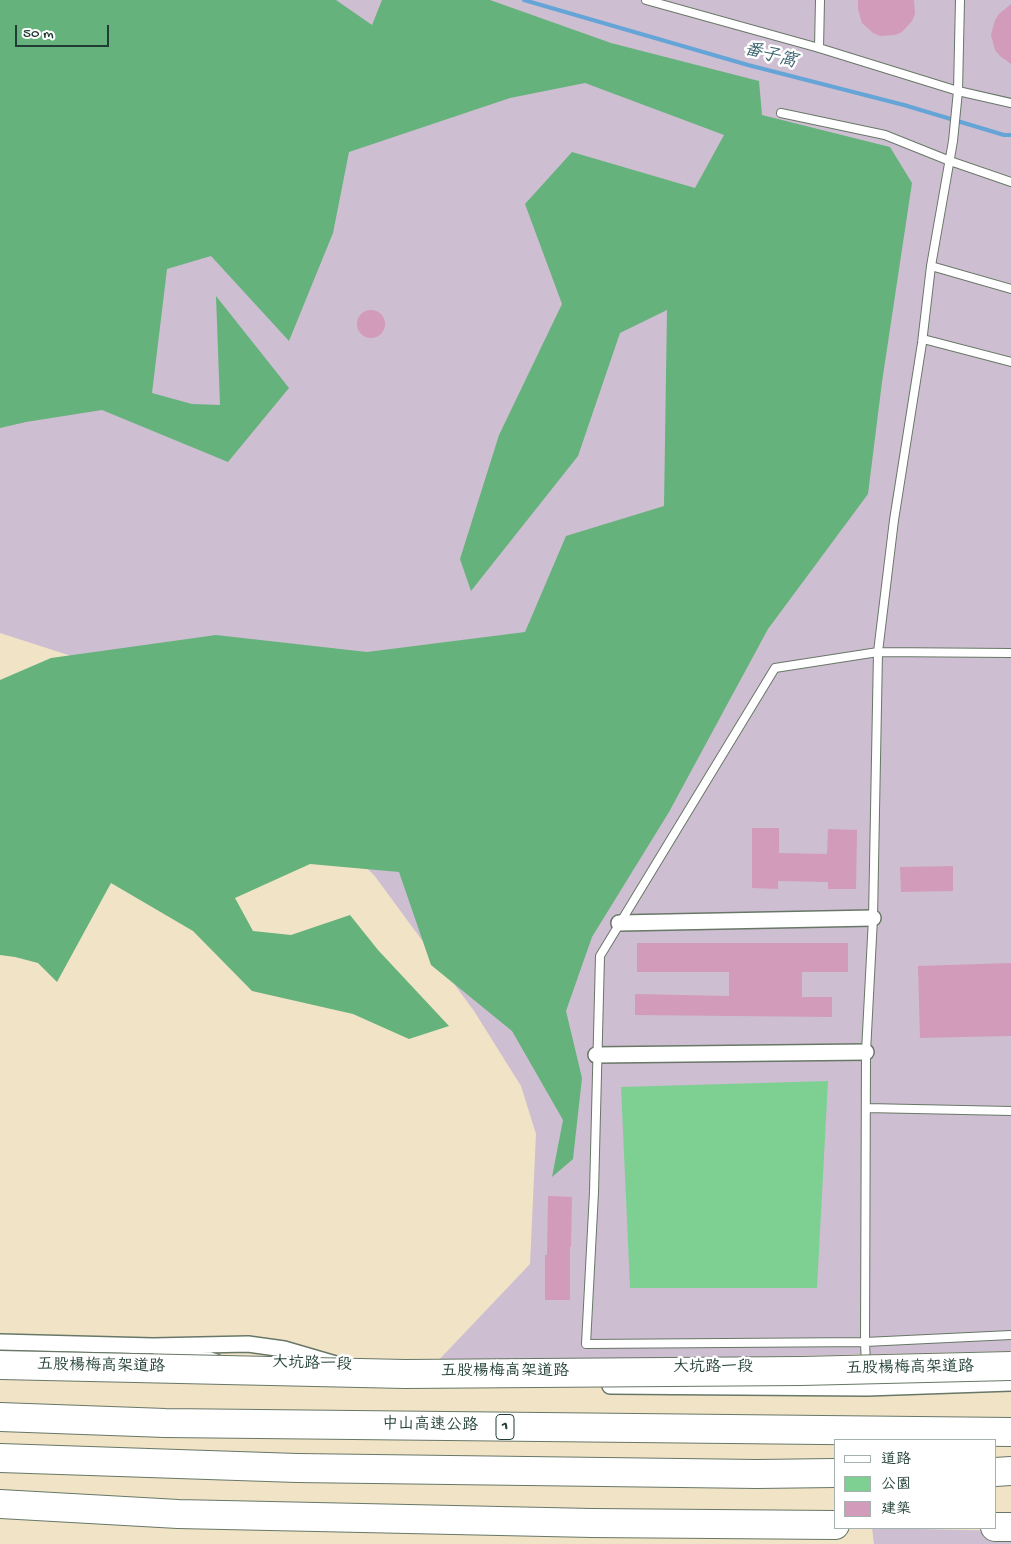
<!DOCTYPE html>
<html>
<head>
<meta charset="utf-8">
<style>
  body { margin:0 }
  #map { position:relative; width:1011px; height:1544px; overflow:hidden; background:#f0e3c6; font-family:"Gochi Hand","LXGW WenKai TC",sans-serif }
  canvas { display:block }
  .legend { position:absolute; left:834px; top:1439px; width:162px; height:90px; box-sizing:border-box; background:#fff; border:1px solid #a5b1ae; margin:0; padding:6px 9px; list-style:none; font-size:15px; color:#1f3d34 }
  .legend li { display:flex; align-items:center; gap:10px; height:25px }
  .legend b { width:25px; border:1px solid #a5b1ae }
  .scale { position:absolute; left:15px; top:25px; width:94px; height:22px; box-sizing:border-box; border:2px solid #1f3d34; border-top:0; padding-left:6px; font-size:15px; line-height:18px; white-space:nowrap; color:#1f3d34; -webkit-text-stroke:4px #fff; paint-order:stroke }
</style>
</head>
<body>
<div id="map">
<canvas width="1011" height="1544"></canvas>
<ul class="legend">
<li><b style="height:6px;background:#fff"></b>道路</li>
<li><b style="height:14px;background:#7ed092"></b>公園</li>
<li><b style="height:14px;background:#d19bb9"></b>建築</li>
</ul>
<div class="scale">50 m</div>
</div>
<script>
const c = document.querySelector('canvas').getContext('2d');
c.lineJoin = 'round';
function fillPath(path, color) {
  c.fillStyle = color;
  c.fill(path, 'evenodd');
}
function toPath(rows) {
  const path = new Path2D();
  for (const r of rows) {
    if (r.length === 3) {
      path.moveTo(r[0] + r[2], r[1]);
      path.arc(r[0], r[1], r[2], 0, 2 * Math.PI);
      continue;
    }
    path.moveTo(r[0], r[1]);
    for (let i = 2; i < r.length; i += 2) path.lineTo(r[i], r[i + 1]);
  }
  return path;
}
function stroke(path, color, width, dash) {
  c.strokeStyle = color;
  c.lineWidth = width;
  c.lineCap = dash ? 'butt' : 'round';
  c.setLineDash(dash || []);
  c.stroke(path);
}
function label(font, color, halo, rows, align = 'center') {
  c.font = font + ' "Gochi Hand","LXGW WenKai TC",sans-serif';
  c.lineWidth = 5;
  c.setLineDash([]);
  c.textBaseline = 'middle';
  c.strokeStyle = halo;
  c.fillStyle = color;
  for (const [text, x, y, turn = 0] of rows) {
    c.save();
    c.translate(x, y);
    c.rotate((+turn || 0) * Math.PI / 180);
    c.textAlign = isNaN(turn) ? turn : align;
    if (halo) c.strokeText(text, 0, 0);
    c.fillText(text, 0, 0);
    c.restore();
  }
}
const industrial = toPath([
  [0,0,1011,0,1011,1351,435,1364,530,1264,536,1134,521,1086,474,1011,374,875,177,690,0,633],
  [872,1528,1011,1531,1011,1544,874,1544]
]);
const green = toPath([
  [828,1081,817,1288,630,1288,621,1087]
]);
const forest = toPath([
  [0,0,336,0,372,25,382,0,490,0,611,43,759,81,762,115,890,147,912,183,882,382,868,494,768,629,669,812,592,937,566,1011,582,1078,573,1159,552,1177,563,1120,512,1031,431,965,399,872,310,864,235,898,253,931,291,935,350,915,378,950,449,1026,409,1039,353,1014,252,991,193,931,111,883,57,982,59,984,38,963,15,957,0,955,0,680,51,658,216,635,367,652,525,632,566,536,664,506,667,310,620,333,578,456,471,591,460,559,499,435,562,304,525,204,572,152,695,188,724,135,585,83,510,98,349,152,333,233,289,341,211,256,167,269,152,393,192,404,220,405,216,296,289,388,228,462,102,410,26,422,0,428]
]);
const stream = toPath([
  [524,0,748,65,904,105,1004,135,1011,135]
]);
const building = toPath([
  [858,0,914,0,915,14,912,21,902,32,895,35,880,36,873,33,862,23,858,9],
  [1011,4,1011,64,1000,56,995,50,991,35,995,20,999,14],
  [371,324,14],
  [752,828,779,828,779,853,827,854,828,829,857,830,856,889,828,889,828,882,778,881,778,889,752,888],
  [953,866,953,891,901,892,900,867],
  [637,943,848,943,848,972,802,972,802,997,832,997,832,1017,635,1015,635,994,729,996,729,972,637,972],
  [1011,963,1011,1036,920,1038,918,966],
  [548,1196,572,1197,571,1247,570,1247,570,1300,545,1300,545,1255,547,1255]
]);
const service = toPath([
  [646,0,819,48,958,91,1011,103],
  [819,48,820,0],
  [781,113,885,135,950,161,1011,182],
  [931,266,1011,289],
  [923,339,1011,362],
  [1011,653,878,652,775,668,600,956,594,1192,586,1344,865,1342,1011,1335],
  [866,1108,1011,1111],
  [866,1366,865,1342,866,1052,873,918,878,652,894,520,922,343,931,266,953,141,958,91,960,0]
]);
const minor = toPath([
  [619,923,873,918],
  [596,1055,866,1052],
  [0,1342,153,1346,248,1344,284,1349,339,1365],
  [153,1346,194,1355,216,1362],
  [610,1386,867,1388,1011,1383]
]);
const motorway = toPath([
  [0,1417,165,1423,1011,1432],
  [0,1458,297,1468,757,1474,835,1473],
  [995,1472,1011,1471],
  [0,1504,178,1514,592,1523,835,1525],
  [995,1527,1011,1527]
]);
const motorwayBridge = toPath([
  [0,1365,405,1374,801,1371,1011,1366]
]);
const shields = [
  [505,1427,18]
];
const shieldNames = [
  ["1",505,1427]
];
const streetNames = [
  ["大坑路一段",312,1365,2],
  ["五股楊梅高架道路",101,1367,1],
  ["大坑路一段",713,1369],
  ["五股楊梅高架道路",910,1369,-1],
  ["五股楊梅高架道路",505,1373],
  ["中山高速公路",430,1426,1]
];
const waterNames = [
  ["番子窩",770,57,15]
];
fillPath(industrial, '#cebed1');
fillPath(green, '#7ed092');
fillPath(forest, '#66b27c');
stroke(stream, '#65a4d7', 4);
fillPath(building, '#d19bb9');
stroke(service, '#687767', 10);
stroke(minor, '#687767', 18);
stroke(motorway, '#687767', 30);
stroke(service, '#fff', 8);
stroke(minor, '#fff', 15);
stroke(motorway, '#fff', 28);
stroke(motorwayBridge, '#687767', 30, []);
stroke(motorwayBridge, '#fff', 28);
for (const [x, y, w] of shields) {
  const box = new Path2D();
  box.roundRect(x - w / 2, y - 12.5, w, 25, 4);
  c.fillStyle = '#fff';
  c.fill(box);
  stroke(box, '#1f3d34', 1);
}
label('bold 15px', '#1f3d34', null, shieldNames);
label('16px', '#1f3d34', '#fff', streetNames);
label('italic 18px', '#38616d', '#fff', waterNames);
</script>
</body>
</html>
